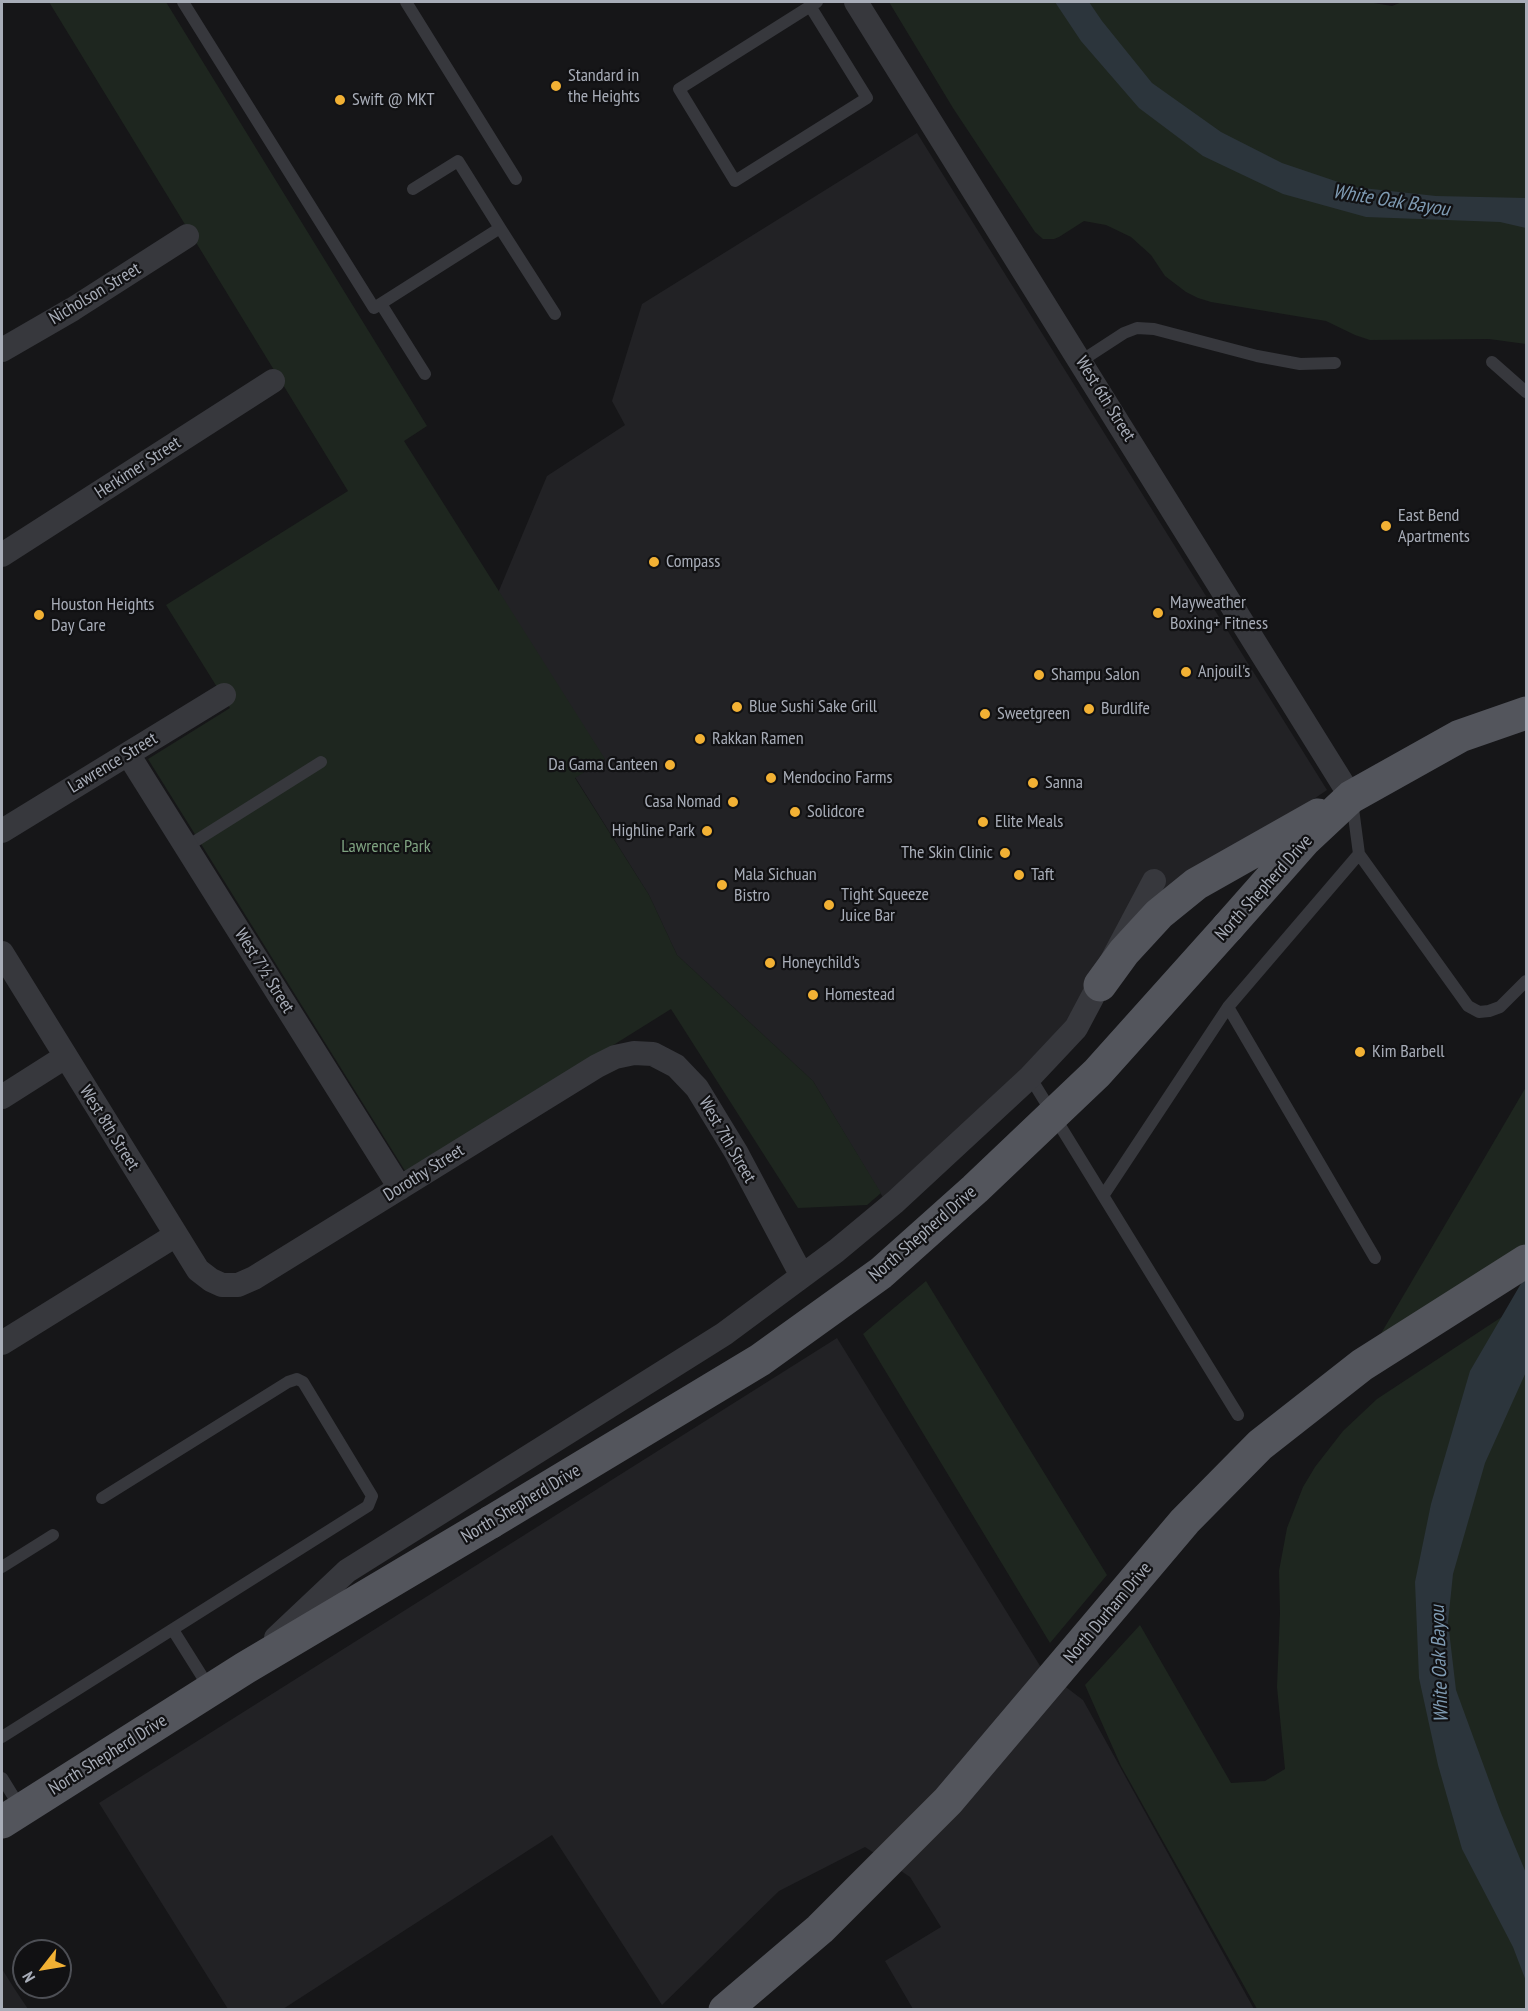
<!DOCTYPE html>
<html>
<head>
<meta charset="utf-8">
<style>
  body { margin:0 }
  #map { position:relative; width:1528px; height:2011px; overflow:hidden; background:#161618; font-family:"PT Sans Narrow",sans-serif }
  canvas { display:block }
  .frame { position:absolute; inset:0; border:3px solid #a8adb8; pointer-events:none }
  .north { position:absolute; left:12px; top:1939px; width:60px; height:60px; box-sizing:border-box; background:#111113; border:2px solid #4d4f55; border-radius:50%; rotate:239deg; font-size:16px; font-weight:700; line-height:24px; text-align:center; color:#a8adb8 }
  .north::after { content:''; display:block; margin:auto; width:21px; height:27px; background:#f2b134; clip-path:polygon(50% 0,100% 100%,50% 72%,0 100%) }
</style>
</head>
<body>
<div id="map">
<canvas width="1528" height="2011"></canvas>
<div class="frame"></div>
<div class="north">N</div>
</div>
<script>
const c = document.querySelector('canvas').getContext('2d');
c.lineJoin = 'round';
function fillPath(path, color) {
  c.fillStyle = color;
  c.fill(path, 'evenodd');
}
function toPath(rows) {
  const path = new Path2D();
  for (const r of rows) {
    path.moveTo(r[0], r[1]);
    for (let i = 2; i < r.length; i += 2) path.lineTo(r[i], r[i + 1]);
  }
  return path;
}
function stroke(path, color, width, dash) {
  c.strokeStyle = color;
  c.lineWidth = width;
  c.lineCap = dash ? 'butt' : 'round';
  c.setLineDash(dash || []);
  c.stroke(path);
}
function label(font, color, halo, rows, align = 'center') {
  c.font = font + ' "PT Sans Narrow",sans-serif';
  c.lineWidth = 4.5;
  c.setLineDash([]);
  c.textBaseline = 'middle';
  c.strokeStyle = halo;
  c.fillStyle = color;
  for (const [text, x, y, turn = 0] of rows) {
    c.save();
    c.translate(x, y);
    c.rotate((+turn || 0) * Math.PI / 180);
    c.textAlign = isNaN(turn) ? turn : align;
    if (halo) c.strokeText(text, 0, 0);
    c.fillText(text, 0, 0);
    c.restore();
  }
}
const built = toPath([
  [917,133,1327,790,1192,882,1068,1020,1047,1047,884,1199,813,1081,677,955,649,895,575,777,605,760,498,593,547,476,625,425,612,401,642,304],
  [837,1338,1042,1669,1083,1700,1254,2009,913,2009,885,1961,941,1927,910,1877,865,1847,779,1891,662,2005,552,1835,283,2009,228,2009,99,1803],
  [2,1969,14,1988,28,2009,2,2009]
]);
const green = toPath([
  [49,2,166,2,427,426,404,441,605,759,575,778,649,895,677,955,813,1081,881,1193,867,1205,798,1208,671,1009,407,1174,148,759,230,708,166,605,348,491],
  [889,2,1368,2,1392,6,1402,2,1526,2,1526,344,1489,339,1370,340,1355,335,1326,321,1211,302,1198,298,1186,292,1165,276,1151,255,1131,237,1106,225,1084,221,1059,237,1054,239,1043,239,1035,232,953,108],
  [1526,1087,1526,1244,1379,1337,1478,1169],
  [926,1281,1107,1575,1050,1643,863,1334],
  [1526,1301,1526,2009,1257,2009,1121,1766,1085,1685,1140,1625,1231,1783,1265,1781,1285,1769,1277,1687,1280,1613,1279,1571,1287,1528,1303,1487,1315,1467,1343,1431,1377,1399]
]);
const water = toPath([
  [1055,2,1089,2,1102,21,1152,83,1221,132,1282,163,1353,187,1436,196,1526,198,1526,228,1500,222,1366,217,1283,194,1203,156,1139,108,1081,41],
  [1526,1275,1526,1372,1485,1463,1453,1574,1448,1622,1456,1690,1501,1813,1526,1873,1526,1981,1513,1947,1462,1849,1438,1765,1419,1678,1415,1582,1431,1504,1470,1371]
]);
const lane = toPath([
  [183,2,374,308,500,228,555,314],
  [406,2,516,179],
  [810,6,867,98,735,181,679,89,817,2],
  [413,189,458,161,500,228],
  [381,304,425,374],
  [1081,361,1124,333,1137,328,1154,329,1257,356,1300,364,1335,363],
  [1492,362,1526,392],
  [1352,801,1359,854],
  [186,847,321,762],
  [1228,1007,1375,1258],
  [1030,1077,1238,1415],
  [1103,1196,1228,1007,1359,854,1468,1006,1479,1012,1489,1011,1500,1007,1526,981],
  [2,1567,53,1535],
  [173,1630,210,1689],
  [2,1737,368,1506,372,1496,303,1382,297,1379,288,1382,102,1498],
  [2,1778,21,1809]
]);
const street = toPath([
  [856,2,1351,797],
  [2,350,73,309,187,236],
  [2,555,273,381],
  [128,754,400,1188],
  [2,831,224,695],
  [2,953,198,1270,211,1280,222,1285,238,1285,254,1278,597,1066,615,1057,634,1053,653,1054,676,1066,697,1088,736,1152,802,1276],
  [2,1097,65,1057],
  [2,1343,176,1235],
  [276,1638,347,1571,724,1334,836,1251,895,1202,1030,1077,1076,1028,1154,881]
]);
const primary = toPath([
  [1228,927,1304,841,1351,797,1460,736,1526,713],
  [1100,985,1124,952,1159,914,1196,884,1318,815],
  [2,1822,245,1668,491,1522],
  [725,2010,820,1929,948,1801,1185,1521,1260,1445,1362,1365,1526,1261]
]);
const primaryBridge = toPath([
  [491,1522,760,1360,881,1273,975,1189,1097,1073,1228,927]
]);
const markers = [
  [556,86,6,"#f2b134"],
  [340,100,6,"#f2b134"],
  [1386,526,6,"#f2b134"],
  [654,562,6,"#f2b134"],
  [1158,613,6,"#f2b134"],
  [39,615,6,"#f2b134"],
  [1186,672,6,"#f2b134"],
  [1039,675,6,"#f2b134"],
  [737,707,6,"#f2b134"],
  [1089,709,6,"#f2b134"],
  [985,714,6,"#f2b134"],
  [700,739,6,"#f2b134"],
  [670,765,6,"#f2b134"],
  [771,778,6,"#f2b134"],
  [1033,783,6,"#f2b134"],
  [733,802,6,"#f2b134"],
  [795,812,6,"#f2b134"],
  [983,822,6,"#f2b134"],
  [707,831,6,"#f2b134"],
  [1005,853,6,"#f2b134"],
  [1019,875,6,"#f2b134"],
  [722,885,6,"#f2b134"],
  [829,905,6,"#f2b134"],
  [770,963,6,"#f2b134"],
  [813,995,6,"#f2b134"],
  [1360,1052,6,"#f2b134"]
];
const poiNames = [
  ["Standard in",568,76],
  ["the Heights",568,97],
  ["Swift @ MKT",352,100],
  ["East Bend",1398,516],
  ["Apartments",1398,537],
  ["Compass",666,562],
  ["Mayweather",1170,603],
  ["Boxing+ Fitness",1170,624],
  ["Houston Heights",51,605],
  ["Day Care",51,626],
  ["Anjouil's",1198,672],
  ["Shampu Salon",1051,675],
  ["Blue Sushi Sake Grill",749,707],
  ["Burdlife",1101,709],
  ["Sweetgreen",997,714],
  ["Rakkan Ramen",712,739],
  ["Da Gama Canteen",658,765,"right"],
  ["Mendocino Farms",783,778],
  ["Sanna",1045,783],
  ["Casa Nomad",721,802,"right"],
  ["Solidcore",807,812],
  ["Elite Meals",995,822],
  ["Highline Park",695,831,"right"],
  ["The Skin Clinic",993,853,"right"],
  ["Mala Sichuan",734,875],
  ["Bistro",734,896],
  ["Taft",1031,875],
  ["Tight Squeeze",841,895],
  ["Juice Bar",841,916],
  ["Honeychild's",782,963],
  ["Homestead",825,995],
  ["Kim Barbell",1372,1052]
];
const streetNames = [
  ["Nicholson Street",95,294,-31],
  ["West 6th Street",1105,399,58],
  ["Herkimer Street",138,468,-33],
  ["Lawrence Street",113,763,-31],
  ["North Shepherd Drive",1264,888,-48],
  ["West 7½ Street",264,971,58],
  ["West 8th Street",109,1128,58],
  ["West 7th Street",727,1140,60],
  ["Dorothy Street",424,1173,-32],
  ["North Shepherd Drive",923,1234,-41],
  ["North Shepherd Drive",521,1504,-31],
  ["North Durham Drive",1108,1613,-50],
  ["North Shepherd Drive",108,1755,-32]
];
const parkNames = [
  ["Lawrence Park",386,847]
];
const waterNames = [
  ["White Oak Bayou",1391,201,9],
  ["White Oak Bayou",1440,1664,-92]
];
fillPath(built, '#222225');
fillPath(green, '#1e261f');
fillPath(water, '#2c353c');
stroke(lane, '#37383d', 12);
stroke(street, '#37383d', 24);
stroke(primary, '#53555c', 33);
stroke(primaryBridge, '#53555c', 33);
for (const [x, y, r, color] of markers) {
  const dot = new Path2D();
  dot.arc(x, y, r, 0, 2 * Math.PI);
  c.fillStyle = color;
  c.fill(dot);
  stroke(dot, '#111113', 2);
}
label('18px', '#a8adb8', '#111113', poiNames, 'left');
label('18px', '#a8adb8', '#111113', streetNames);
label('18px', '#7fa381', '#111113', parkNames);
label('italic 20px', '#7f9bb3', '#111113', waterNames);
</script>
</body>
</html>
